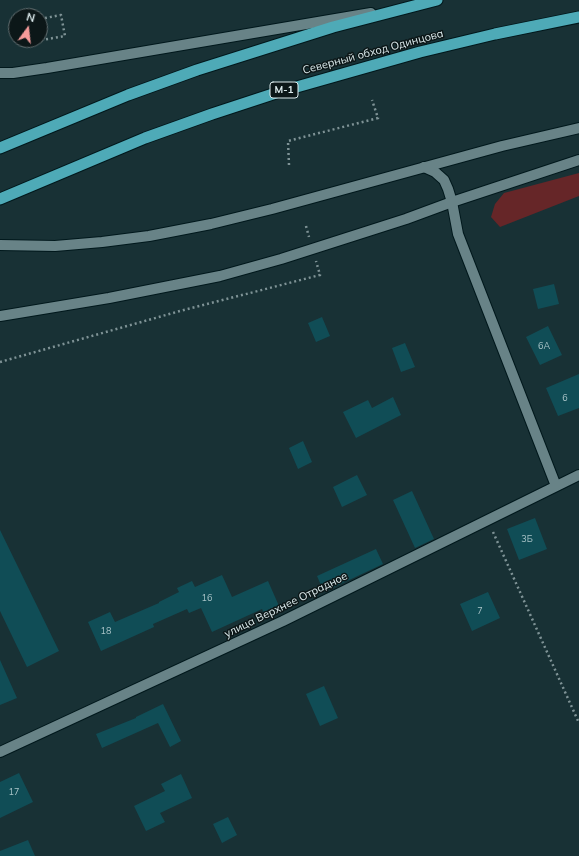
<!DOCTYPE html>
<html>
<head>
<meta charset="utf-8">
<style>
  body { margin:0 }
  #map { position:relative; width:579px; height:856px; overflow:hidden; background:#183135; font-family:Mulish,sans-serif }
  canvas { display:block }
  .north { position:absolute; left:8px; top:8px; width:40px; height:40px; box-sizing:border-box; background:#0c1718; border:1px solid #606c6e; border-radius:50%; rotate:15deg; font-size:11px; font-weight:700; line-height:16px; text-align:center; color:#ddecee }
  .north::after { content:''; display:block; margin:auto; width:14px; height:18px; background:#f59b9a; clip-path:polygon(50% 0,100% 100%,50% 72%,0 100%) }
</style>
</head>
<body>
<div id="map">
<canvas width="579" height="856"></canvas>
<div class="north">N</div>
</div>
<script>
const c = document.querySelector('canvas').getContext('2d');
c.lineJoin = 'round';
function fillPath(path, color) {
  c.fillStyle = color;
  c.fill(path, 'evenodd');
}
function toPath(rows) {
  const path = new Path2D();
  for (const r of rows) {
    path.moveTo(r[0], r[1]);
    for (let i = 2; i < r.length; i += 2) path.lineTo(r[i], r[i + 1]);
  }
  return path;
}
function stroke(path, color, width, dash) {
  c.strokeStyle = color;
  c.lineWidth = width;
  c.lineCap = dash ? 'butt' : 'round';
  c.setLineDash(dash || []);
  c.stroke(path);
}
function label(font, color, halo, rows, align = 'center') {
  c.font = font + ' Mulish,sans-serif';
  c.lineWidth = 3;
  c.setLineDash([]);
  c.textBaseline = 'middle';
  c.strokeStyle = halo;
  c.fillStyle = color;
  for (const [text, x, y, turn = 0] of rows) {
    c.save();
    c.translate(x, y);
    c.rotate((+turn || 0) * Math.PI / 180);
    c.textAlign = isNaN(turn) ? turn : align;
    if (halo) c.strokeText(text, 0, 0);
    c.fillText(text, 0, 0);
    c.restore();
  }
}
const green = toPath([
  [579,173,579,196,500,227,491,217,495,204,504,193]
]);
const building = toPath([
  [554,284,559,304,538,309,533,289],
  [322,317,330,336,316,342,308,323],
  [548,326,562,355,540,365,526,337],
  [405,343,415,367,401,372,392,348],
  [579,374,579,408,558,416,546,388],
  [393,397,401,415,356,438,343,412,368,400,372,408],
  [303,441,312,462,298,469,289,448],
  [357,475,367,495,342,507,333,487],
  [412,491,434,539,415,548,393,500],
  [535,518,547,549,519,560,507,529],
  [0,530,59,651,27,667,0,611],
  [376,549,383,564,324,592,317,576],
  [222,575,232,597,268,581,279,606,264,613,262,609,212,632,201,608,189,613,187,609,153,624,154,627,101,651,88,622,110,612,115,622,159,603,159,602,179,592,177,588,192,581,195,587],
  [488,592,500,618,472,631,460,604],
  [0,660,17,698,0,705],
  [324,686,338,718,320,726,306,694],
  [163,704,181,741,170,747,158,723,102,748,96,734,136,718,136,717],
  [19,773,33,802,0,818,0,782],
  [181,774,192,798,160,813,165,822,146,831,134,806,165,791,161,784],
  [228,817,237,835,222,843,213,824],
  [28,840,35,856,0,856,0,851]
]);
const path = toPath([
  [40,19,61,15,65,36,42,40],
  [289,165,288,141,378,118,372,100],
  [306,226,309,237],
  [0,362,180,311,320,275,316,261],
  [493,532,579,723]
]);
const service = toPath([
  [424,167,435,172,444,180,448,189,452,202]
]);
const minor = toPath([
  [452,202,458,234,556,486],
  [0,752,283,621,579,475]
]);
const secondary = toPath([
  [0,73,13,73,47,68,371,13],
  [0,245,55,246,102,242,149,236,211,224,272,209,502,146,579,128],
  [0,316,109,298,220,276,281,259,406,219,452,202,579,160]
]);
const trunk = toPath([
  [0,148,128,95,197,70,333,27,437,0],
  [0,199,145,138,212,114,279,92,420,52,495,34,579,17]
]);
const numberNames = [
  ["6А",544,346],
  ["6",565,398],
  ["3Б",527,539],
  ["16",207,598],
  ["7",480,611],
  ["18",106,631],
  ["17",14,792]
];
const shields = [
  [284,90,28]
];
const shieldNames = [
  ["М-1",284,90]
];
const streetNames = [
  ["Северный обход Одинцова",373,52,-15],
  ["улица Верхнее Отрадное",286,605,-26]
];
fillPath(green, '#662628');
fillPath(building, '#104d56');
stroke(service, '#01181c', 12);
stroke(minor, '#01181c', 12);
stroke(secondary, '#01181c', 12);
stroke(trunk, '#01181c', 13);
stroke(path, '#7f9396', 2.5, [2, 3]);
stroke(service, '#688387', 10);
stroke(minor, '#688387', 10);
stroke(secondary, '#688387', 10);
stroke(trunk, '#4eaab7', 11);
label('9px', '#aac4c8', null, numberNames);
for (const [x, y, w] of shields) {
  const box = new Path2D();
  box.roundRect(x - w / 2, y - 8, w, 16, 3);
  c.fillStyle = '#0c1718';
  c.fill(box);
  stroke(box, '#ddecee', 1);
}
label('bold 10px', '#ddecee', null, shieldNames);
label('11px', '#ddecee', '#0c1718', streetNames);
</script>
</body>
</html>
